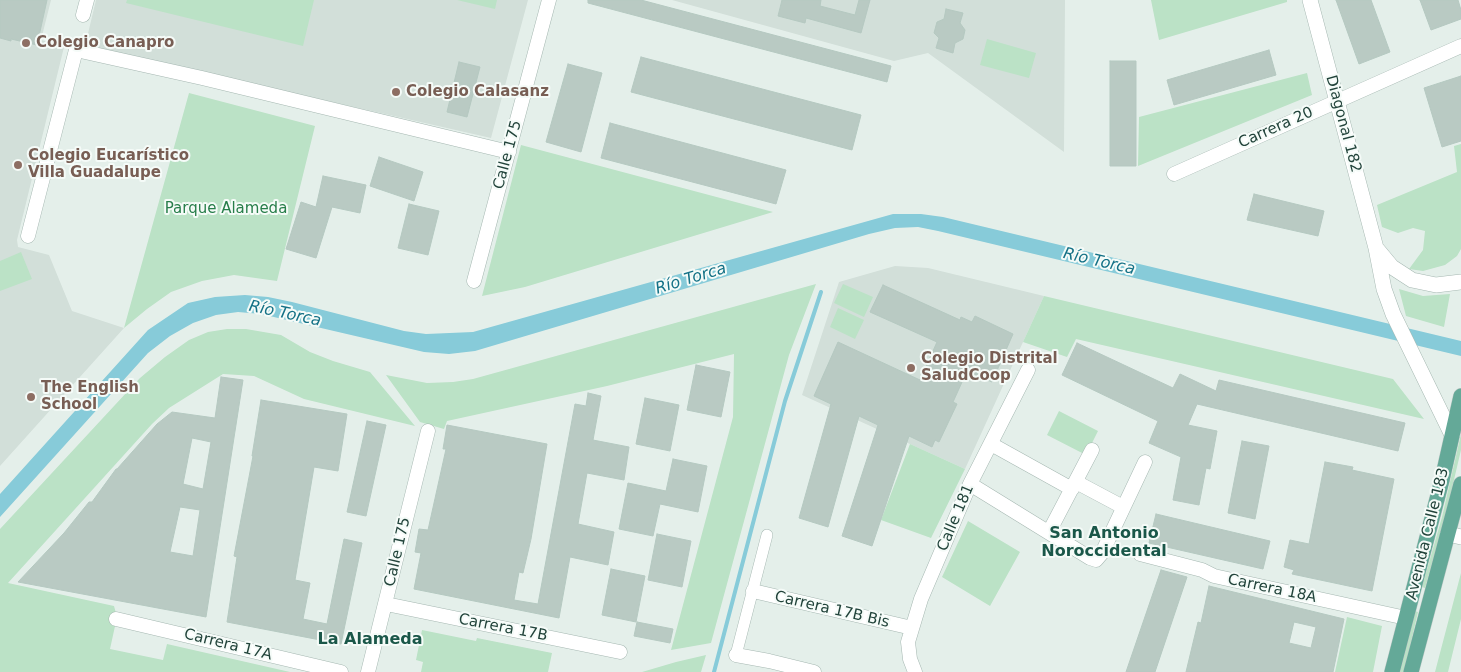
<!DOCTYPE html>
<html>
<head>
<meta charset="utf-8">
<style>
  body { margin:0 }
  canvas { display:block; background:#e4efea }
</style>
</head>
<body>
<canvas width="1461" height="672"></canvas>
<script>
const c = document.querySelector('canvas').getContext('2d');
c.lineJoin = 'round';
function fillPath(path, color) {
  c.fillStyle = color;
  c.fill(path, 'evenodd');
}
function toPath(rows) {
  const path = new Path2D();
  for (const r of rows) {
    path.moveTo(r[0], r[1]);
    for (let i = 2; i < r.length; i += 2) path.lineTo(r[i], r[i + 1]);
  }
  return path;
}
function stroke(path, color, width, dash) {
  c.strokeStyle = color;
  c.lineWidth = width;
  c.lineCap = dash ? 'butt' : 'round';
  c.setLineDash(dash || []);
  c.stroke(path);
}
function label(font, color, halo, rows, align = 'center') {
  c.font = font + ' "DejaVu Sans",sans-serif';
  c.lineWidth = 4;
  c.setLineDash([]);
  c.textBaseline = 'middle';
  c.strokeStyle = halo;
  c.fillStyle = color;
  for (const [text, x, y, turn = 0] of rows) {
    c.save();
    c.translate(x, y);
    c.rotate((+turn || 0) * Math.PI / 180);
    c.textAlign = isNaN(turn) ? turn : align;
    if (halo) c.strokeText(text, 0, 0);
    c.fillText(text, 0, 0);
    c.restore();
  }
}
const built = toPath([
  [0,0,51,0,41,40,64,47,17,240,18,247,49,255,72,311,124,328,0,466],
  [96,0,528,0,491,138,85,46],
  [672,0,1065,0,1064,152,928,53,894,61],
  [895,266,928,268,1044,296,965,469,802,395,839,282]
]);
const green = toPath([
  [127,0,314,0,303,46,126,3],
  [457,0,497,0,495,9],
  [1151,0,1287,0,1287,2,1159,40],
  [987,39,1036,53,1029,78,980,65],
  [1307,73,1312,95,1138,166,1139,117],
  [189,93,315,126,277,281,234,275,202,281,171,292,147,309,124,328],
  [1461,144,1461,249,1457,256,1445,265,1423,271,1409,269,1423,250,1425,231,1413,228,1398,233,1382,227,1377,205,1457,172,1454,146],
  [521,145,773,212,525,287,482,296],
  [21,252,32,279,0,291,0,261],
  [816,284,789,355,711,643,671,650,733,417,734,354,607,386,447,421,444,429,420,422,386,375,427,383,453,382,473,379],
  [843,284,873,297,864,317,834,303],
  [1399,289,1423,296,1450,294,1444,327,1406,316],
  [1044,296,1393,379,1424,419,1076,339,1067,357,1064,356,1023,342],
  [838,308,864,320,855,339,830,327],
  [227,329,246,329,281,335,310,352,333,361,370,372,415,426,304,399,254,376,223,374,169,408,152,424,8,583,114,606,117,617,110,649,163,660,167,644,290,672,0,672,0,529,140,378,165,357,189,340,208,332],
  [1059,411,1098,431,1086,455,1047,435],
  [1461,434,1461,450,1445,518,1425,588,1422,587,1442,517],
  [910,444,965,469,931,538,881,520],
  [968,521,1020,552,990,606,942,577],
  [1461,573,1461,619,1448,672,1435,672],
  [1415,611,1418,612,1404,672,1400,672],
  [1347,617,1382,626,1373,672,1335,672],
  [422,630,476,641,477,638,552,653,548,672,421,672,423,662,416,660],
  [706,655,701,672,642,672,676,662]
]);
const water = toPath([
  [893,214,921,214,943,217,1461,341,1461,356,938,231,918,227,895,228,869,234,475,351,449,354,424,352,261,314,238,312,216,315,193,323,170,336,148,353,0,517,0,494,148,330,188,303,215,297,245,295,268,297,292,302,404,331,426,334,473,332]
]);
const stream = toPath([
  [714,672,785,401,821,292]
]);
const building = toPath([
  [0,0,47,0,37,45,11,39,11,41,0,38,0,0],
  [588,0,641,0,891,66,887,82,588,3,588,0],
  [782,0,821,0,820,6,855,15,859,0,870,0,861,33,806,18,805,23,778,16,782,0],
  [1336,0,1371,0,1390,52,1359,64,1336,0],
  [1420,0,1458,0,1461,10,1461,19,1431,30,1420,0],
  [946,9,963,13,960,23,965,30,963,39,955,43,953,53,936,48,939,38,934,33,937,22,944,19,946,9],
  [1269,50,1276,75,1174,105,1167,80,1269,50],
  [641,57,861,115,852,150,631,92,641,57],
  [1110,61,1136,61,1136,166,1110,166,1110,61],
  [459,62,480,67,467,117,447,112,459,62],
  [568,64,602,73,581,152,546,142,568,64],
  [1461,76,1461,141,1442,147,1424,88,1461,76],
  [610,123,786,170,776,204,601,158,610,123],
  [379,157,423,172,414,201,370,186,379,157],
  [323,176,366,185,360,213,332,207,316,258,286,249,301,202,316,207,323,176],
  [1254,194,1324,211,1318,236,1247,220,1254,194],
  [409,204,439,211,428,255,398,248,409,204],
  [883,285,960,320,961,317,972,322,975,316,1013,334,992,382,967,371,953,402,957,404,939,442,935,440,932,447,909,436,872,546,842,536,878,425,859,416,828,527,799,518,831,404,814,396,838,342,920,380,937,342,870,312,883,285],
  [1077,343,1173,388,1180,374,1216,391,1219,380,1405,423,1398,451,1197,404,1188,425,1217,431,1210,469,1206,468,1199,505,1173,500,1181,457,1149,443,1158,421,1062,375,1077,343],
  [696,365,730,372,721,417,687,410,696,365],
  [221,377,243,380,206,617,18,582,64,533,89,502,92,502,116,469,117,469,157,424,172,412,215,418,221,377],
  [192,438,211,442,203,489,183,484,192,438],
  [180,507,200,510,193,556,170,552,180,507],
  [588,393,601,396,593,440,629,447,624,480,587,473,578,524,614,532,608,565,570,557,559,618,414,589,421,553,415,552,419,529,428,530,446,449,443,449,447,425,547,444,531,539,523,573,519,572,514,600,538,604,575,404,586,406,588,393],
  [645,398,679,405,670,451,636,444,645,398],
  [261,400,347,414,338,471,314,467,295,580,310,583,303,619,327,624,344,539,362,543,341,644,227,622,237,557,234,556,253,456,252,456,261,400],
  [367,421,386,425,366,516,347,512,367,421],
  [1242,441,1269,446,1255,519,1228,513,1242,441],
  [673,459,707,466,698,512,660,504,653,536,619,529,628,483,666,491,673,459],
  [1325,462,1353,467,1352,470,1394,479,1372,591,1292,574,1294,570,1284,567,1290,540,1309,544,1325,462],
  [1156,514,1270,541,1263,569,1149,543,1156,514],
  [657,534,691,541,682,587,648,580,657,534],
  [611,569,645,576,636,622,602,615,611,569],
  [1161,570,1187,577,1155,672,1126,672,1161,570],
  [1209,586,1344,619,1333,672,1186,672,1198,622,1201,623,1209,586],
  [1294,622,1316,627,1311,648,1289,643,1294,622],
  [637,622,673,629,670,643,634,636,637,622]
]);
const pedestrian = toPath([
  [736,655,767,535]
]);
const minor = toPath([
  [83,15,87,0],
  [1174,174,1461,46],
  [28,236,76,50,202,78,509,152],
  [474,281,549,0],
  [991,444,1072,489],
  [1076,482,1123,507],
  [970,484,1090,558,1096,560,1102,553,1145,462],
  [1049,532,1092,450],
  [1140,554,1202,570,1214,576,1406,618],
  [753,591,912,628],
  [386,604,620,652],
  [116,619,341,672],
  [736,655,769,661,814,672],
  [368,672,428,431],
  [915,672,910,659,908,642,921,599,970,484,1028,370]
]);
const tertiary = toPath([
  [1310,0,1376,248,1384,289,1393,314,1452,435],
  [1377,249,1392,267,1412,280,1436,285,1461,282],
  [1448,534,1461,537]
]);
const primary = toPath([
  [1392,672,1442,480,1461,396],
  [1411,672,1461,484]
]);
const markers = [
  [26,43,5,"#8d6e63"],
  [396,92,5,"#8d6e63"],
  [18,165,5,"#8d6e63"],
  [911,368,5,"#8d6e63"],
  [31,397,5,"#8d6e63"]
];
const educationNames = [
  ["Colegio Canapro",36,43],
  ["Colegio Calasanz",406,92],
  ["Colegio Eucarístico",28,156],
  ["Villa Guadalupe",28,173],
  ["Colegio Distrital",921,359],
  ["SaludCoop",921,376],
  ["The English",41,388],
  ["School",41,405]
];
const streetNames = [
  ["Diagonal 182",1343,124,75],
  ["Carrera 20",1276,128,-24],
  ["Calle 175",508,155,-75],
  ["Calle 181",956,518,-67],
  ["Avenida Calle 183",1428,534,-76],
  ["Calle 175",398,552,-77],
  ["Carrera 18A",1272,589,12],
  ["Carrera 17B Bis",832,610,13],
  ["Carrera 17B",503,628,11],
  ["Carrera 17A",228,645,14]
];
const parkNames = [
  ["Parque Alameda",226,209]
];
const waterNames = [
  ["Río Torca",1099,262,13],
  ["Río Torca",691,279,-17],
  ["Río Torca",285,314,12]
];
const neighbourhoodNames = [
  ["San Antonio",1104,534],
  ["Noroccidental",1104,552],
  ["La Alameda",370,640]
];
fillPath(built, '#d2dfd9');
fillPath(green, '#bbe2c6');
fillPath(water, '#87cbd9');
stroke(stream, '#87cbd9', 4);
fillPath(building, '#b9cac3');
stroke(building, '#b5c9c1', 1);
stroke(pedestrian, '#a6b8b2', 12);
stroke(minor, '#a6b8b2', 15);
stroke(tertiary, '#a6b8b2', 16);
stroke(primary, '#c1cac8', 16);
stroke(pedestrian, '#fff', 11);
stroke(minor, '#fff', 14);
stroke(tertiary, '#fff', 15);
stroke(primary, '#64a998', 15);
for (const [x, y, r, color] of markers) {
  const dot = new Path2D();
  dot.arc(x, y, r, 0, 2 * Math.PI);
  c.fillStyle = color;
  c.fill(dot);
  stroke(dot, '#f5fbf8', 2);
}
label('bold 15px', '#785e54', '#f5fbf8', educationNames, 'left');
label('15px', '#21433a', '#f5fbf8', streetNames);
label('15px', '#277e4a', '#f5fbf8', parkNames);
label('italic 16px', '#147186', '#f5fbf8', waterNames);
label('bold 16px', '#1a5749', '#f5fbf8', neighbourhoodNames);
</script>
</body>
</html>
